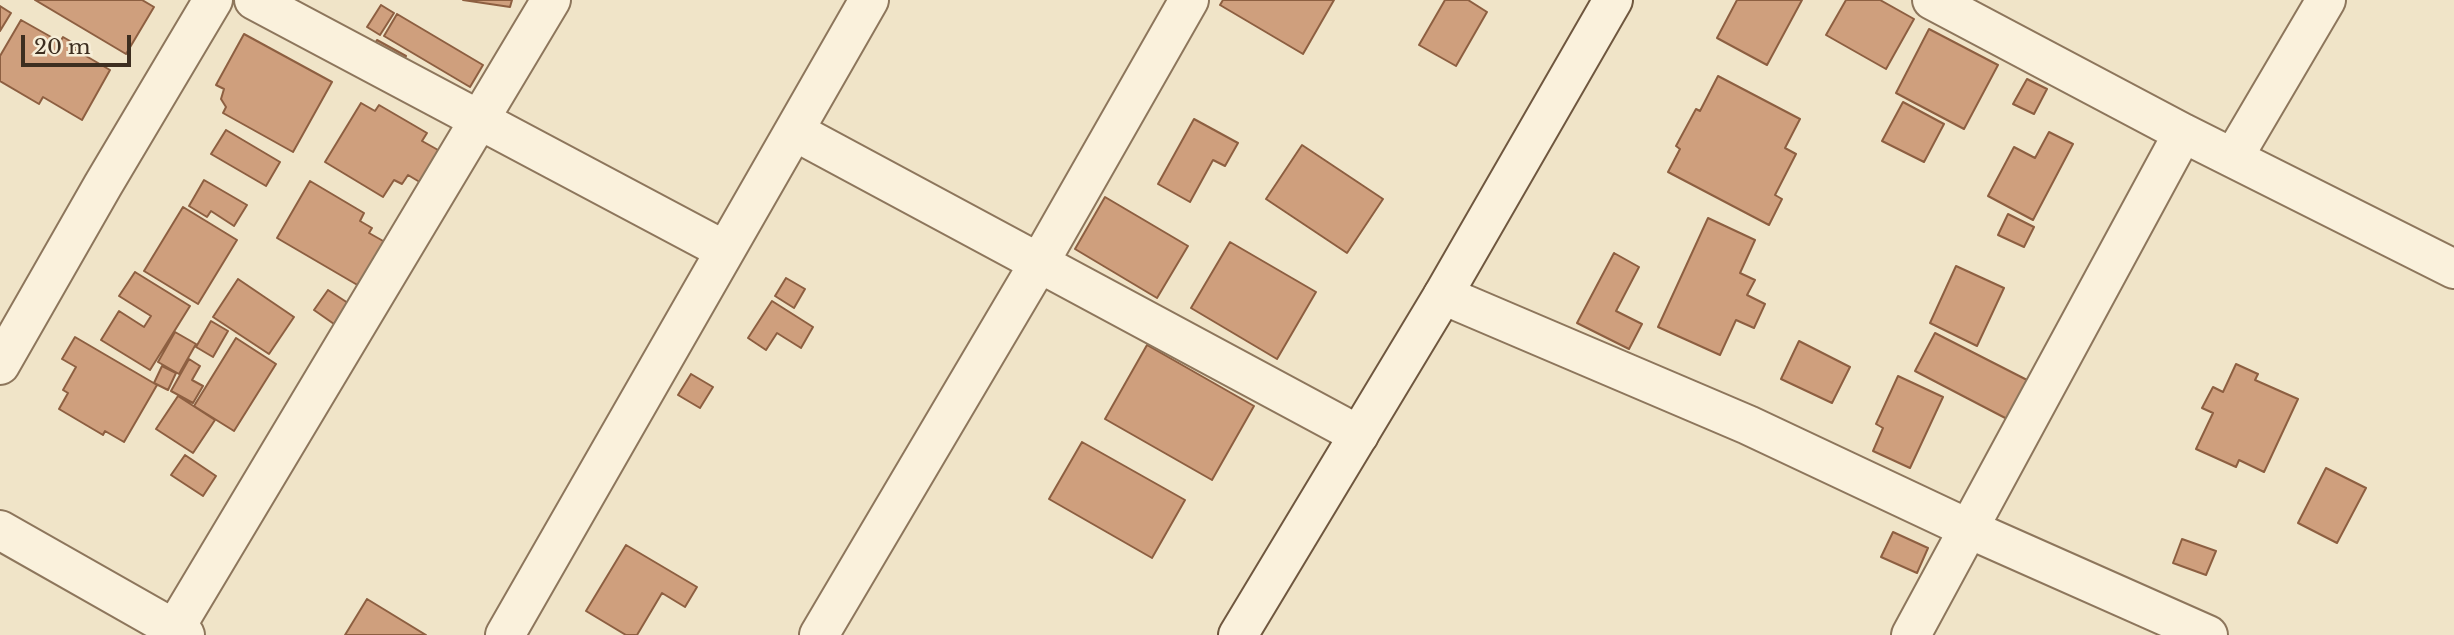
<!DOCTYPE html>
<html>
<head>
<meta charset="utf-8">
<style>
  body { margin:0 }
  #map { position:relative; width:2454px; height:635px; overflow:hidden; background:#f0e4c8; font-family:"Libre Baskerville",serif }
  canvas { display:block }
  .scale { position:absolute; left:21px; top:35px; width:110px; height:32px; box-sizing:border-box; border:4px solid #3d2e20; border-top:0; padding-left:9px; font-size:21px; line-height:24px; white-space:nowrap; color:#3d2e20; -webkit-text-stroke:5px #f7eed8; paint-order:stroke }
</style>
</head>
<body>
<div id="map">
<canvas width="2454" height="635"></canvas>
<div class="scale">20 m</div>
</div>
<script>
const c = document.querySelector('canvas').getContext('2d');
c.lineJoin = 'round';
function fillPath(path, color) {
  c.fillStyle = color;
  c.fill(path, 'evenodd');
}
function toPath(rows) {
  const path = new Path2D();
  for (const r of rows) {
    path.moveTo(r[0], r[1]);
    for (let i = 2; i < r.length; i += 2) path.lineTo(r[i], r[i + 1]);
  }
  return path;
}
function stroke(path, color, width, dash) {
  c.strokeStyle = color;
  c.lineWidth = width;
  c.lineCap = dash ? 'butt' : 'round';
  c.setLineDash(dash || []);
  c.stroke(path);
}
const building = toPath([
  [35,0,142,0,154,7,126,54,35,0],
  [463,0,512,0,510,7,463,0],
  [1223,0,1334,0,1303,54,1220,5,1223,0],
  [1445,0,1468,0,1487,12,1456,66,1419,45,1445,0],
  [1737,0,1802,0,1767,65,1717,38,1737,0],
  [1846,0,1880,0,1914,19,1886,69,1826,35,1846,0],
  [381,5,394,13,380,35,367,27,381,5],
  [0,6,11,13,0,31,0,6],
  [397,14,483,65,470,87,384,36,397,14],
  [21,20,60,42,63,37,77,45,74,49,110,70,82,120,43,97,39,104,0,81,0,56,21,20],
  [1929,29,1998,65,1964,129,1896,93,1929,29],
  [244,34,332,82,293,152,223,113,226,107,221,99,224,89,216,85,244,34],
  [377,40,406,56,398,71,369,54,377,40],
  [1718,76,1800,119,1785,148,1796,154,1775,195,1782,199,1769,225,1668,172,1680,149,1676,146,1696,109,1700,111,1718,76],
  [2027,79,2047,89,2034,114,2013,104,2027,79],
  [1903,102,1944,124,1924,162,1882,141,1903,102],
  [361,103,375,111,379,105,427,133,422,141,447,155,428,187,408,175,402,184,394,180,383,197,325,162,361,103],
  [1194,119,1238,143,1225,166,1213,160,1190,202,1158,184,1194,119],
  [226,130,280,162,266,186,211,154,226,130],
  [2049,132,2073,144,2033,220,1988,196,2014,147,2035,158,2049,132],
  [1302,145,1383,199,1347,253,1266,199,1302,145],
  [204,180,247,205,234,226,211,211,207,217,189,206,204,180],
  [310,181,364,213,360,221,372,228,369,233,392,246,366,290,277,238,310,181],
  [1105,197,1188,246,1157,298,1075,249,1105,197],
  [183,207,237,240,198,304,144,271,183,207],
  [2008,214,2034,227,2024,247,1998,235,2008,214],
  [1708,218,1755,240,1740,273,1755,280,1747,295,1765,304,1754,328,1736,320,1720,355,1658,327,1708,218],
  [1230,242,1316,292,1277,359,1191,308,1230,242],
  [1614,253,1639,267,1616,311,1642,324,1629,349,1577,323,1614,253],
  [1956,266,2004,288,1977,346,1930,323,1956,266],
  [135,272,190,306,150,370,101,340,119,311,144,327,151,316,119,296,135,272],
  [786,278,805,289,794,308,775,296,786,278],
  [238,279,294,317,269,354,213,317,238,279],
  [328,290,348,303,334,324,314,310,328,290],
  [772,301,813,327,801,348,777,333,766,350,748,338,772,301],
  [211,321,228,331,213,357,196,347,211,321],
  [175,332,196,344,179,374,158,362,175,332],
  [1935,333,2031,382,2011,421,1915,371,1935,333],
  [75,337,157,385,124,442,105,431,103,435,59,409,68,393,63,390,76,367,62,359,75,337],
  [236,338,276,364,234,431,194,406,236,338],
  [1799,341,1850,367,1832,403,1781,379,1799,341],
  [1147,345,1254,406,1212,480,1105,419,1147,345],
  [189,359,200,366,192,380,203,386,193,403,171,391,189,359],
  [2236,364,2258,374,2255,380,2298,399,2264,472,2239,460,2236,467,2196,449,2213,413,2202,408,2213,387,2223,392,2236,364],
  [162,366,176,373,168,390,154,383,162,366],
  [691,374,713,387,700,408,678,395,691,374],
  [1898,376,1943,397,1910,468,1873,451,1883,428,1876,424,1898,376],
  [178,396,215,420,193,453,156,429,178,396],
  [1082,442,1185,500,1152,558,1049,499,1082,442],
  [185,455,216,476,203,496,171,475,185,455],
  [2326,468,2366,488,2337,543,2298,523,2326,468],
  [1893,532,1928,548,1917,573,1881,557,1893,532],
  [2182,539,2216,551,2206,575,2173,563,2182,539],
  [626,545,697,587,685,607,662,593,637,635,626,635,586,611,626,545],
  [367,599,426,635,345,635,367,599]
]);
const street = toPath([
  [254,0,724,250],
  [1932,0,2183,133,2454,269],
  [794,131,1359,435],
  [2233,158,2326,0],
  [1443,295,1748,425,1969,529,2208,635],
  [0,365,103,185,213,0],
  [0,530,185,635],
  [175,628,551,0],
  [505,635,869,0],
  [819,635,1039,263,1189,0],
  [1911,635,2183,133]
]);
const secondary = toPath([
  [1238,635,1443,295,1613,0]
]);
fillPath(building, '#cf9f7d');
stroke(building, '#8d5f41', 2);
stroke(street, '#8d765c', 42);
stroke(secondary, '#6f573f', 42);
stroke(street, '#faf1dc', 38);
stroke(secondary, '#faf1dc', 38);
</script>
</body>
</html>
